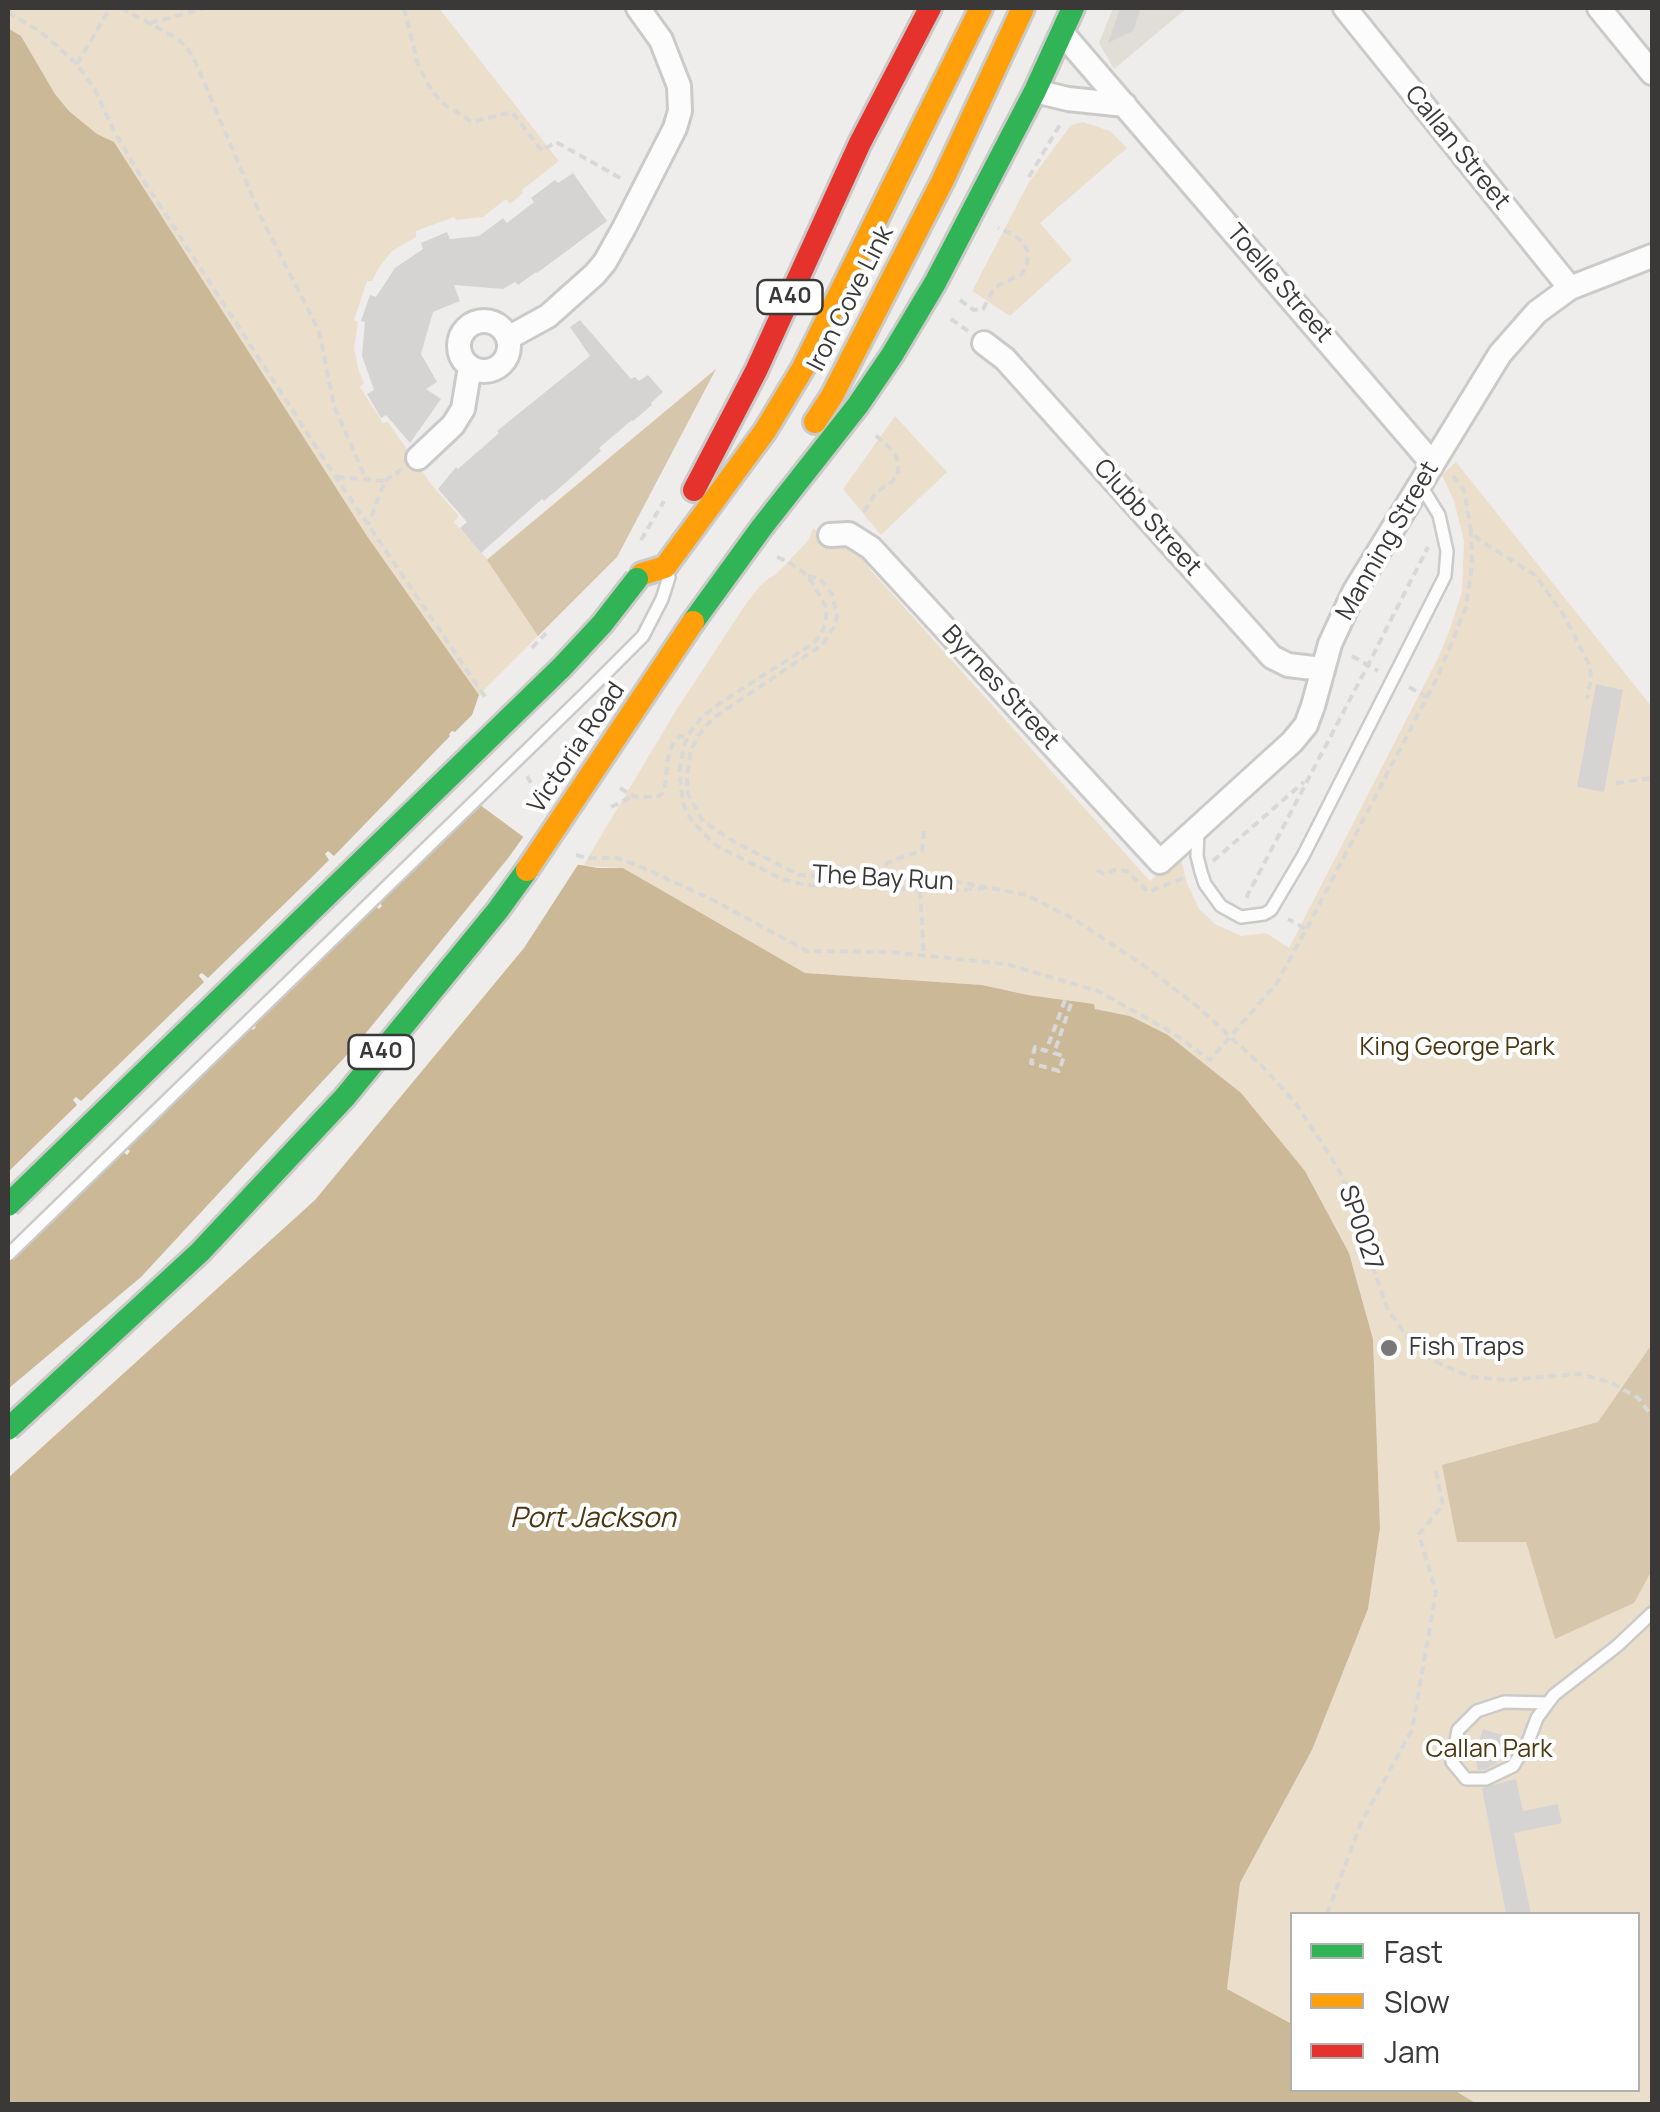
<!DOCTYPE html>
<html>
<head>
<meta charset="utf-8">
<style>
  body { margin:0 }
  #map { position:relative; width:1660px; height:2112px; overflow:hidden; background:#efedeb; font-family:Manrope,sans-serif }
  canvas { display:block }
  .frame { position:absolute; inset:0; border:10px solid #3a3938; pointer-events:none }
  .legend { position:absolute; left:1290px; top:1912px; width:350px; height:180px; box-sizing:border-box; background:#fff; border:2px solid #b0b0af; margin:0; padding:12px 18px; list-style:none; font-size:30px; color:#3a3938 }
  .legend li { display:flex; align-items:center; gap:20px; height:50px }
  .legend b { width:50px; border:2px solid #b0b0af }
</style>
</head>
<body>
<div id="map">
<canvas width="1660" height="2112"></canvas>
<div class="frame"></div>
<ul class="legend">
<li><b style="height:12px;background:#30b455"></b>Fast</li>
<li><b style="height:12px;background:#ff9f0a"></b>Slow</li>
<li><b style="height:12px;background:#e5322d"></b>Jam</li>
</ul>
</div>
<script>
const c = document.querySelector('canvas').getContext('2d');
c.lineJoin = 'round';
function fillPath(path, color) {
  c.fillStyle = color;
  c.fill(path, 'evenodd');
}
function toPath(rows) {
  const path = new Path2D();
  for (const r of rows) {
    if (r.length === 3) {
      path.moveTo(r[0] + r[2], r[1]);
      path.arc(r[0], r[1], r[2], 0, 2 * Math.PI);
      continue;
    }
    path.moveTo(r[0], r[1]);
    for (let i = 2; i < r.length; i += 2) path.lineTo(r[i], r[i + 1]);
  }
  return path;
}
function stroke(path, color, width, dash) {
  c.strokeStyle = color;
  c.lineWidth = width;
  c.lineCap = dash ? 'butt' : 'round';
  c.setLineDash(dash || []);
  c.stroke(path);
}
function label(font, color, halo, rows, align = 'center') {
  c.font = font + ' Manrope,sans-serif';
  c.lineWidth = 8;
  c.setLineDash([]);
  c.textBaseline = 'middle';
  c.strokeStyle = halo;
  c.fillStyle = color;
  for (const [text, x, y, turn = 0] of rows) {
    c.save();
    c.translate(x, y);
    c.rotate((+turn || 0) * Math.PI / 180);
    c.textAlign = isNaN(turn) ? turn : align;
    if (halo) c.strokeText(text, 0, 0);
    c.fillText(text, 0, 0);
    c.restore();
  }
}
const built = toPath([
  [1113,8,1187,8,1114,69,1099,43]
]);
const green = toPath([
  [8,8,439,8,559,161,522,190,523,193,510,204,506,199,483,217,456,220,454,217,416,231,416,237,392,251,378,269,372,281,367,281,354,320,358,322,354,348,359,371,364,383,360,387,383,423,388,422,431,484,459,516,454,522,487,559,716,369,617,557,479,695,367,536,114,143,97,134,69,111,55,94,21,36,8,28],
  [1083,122,1110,131,1127,148,1040,223,1072,260,1010,316,972,291,1029,182,1071,125],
  [895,416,947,472,881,535,843,489],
  [1456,462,1652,707,1652,2104,1477,2104,1454,2090,1638,2090,1638,1914,1292,1914,1292,2024,1227,1990,1240,1883,1312,1750,1368,1609,1380,1528,1373,1339,1349,1253,1305,1171,1130,1016,1095,1009,1094,1004,1028,995,982,985,805,973,623,868,583,866,675,712,745,605,760,586,769,578,774,576,808,541,813,528,817,531,821,526,869,564,868,567,1150,881,1180,855,1187,883,1199,909,1215,924,1241,936,1266,933,1289,948,1439,656,1451,626,1462,591,1464,541,1454,501,1442,475]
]);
const forest = toPath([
  [716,369,617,557,538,636,487,560],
  [1652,1344,1652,1570,1634,1603,1555,1639,1526,1542,1457,1542,1442,1465,1598,1422]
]);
const water = toPath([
  [8,28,21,36,55,94,69,111,97,134,114,142,367,536,479,695,449,782,556,861,598,868,623,868,805,973,982,985,1028,995,1094,1004,1095,1009,1130,1016,1168,1035,1241,1093,1305,1171,1349,1253,1373,1339,1380,1528,1368,1609,1312,1750,1240,1883,1227,1989,1292,2024,1292,2090,1454,2090,1477,2104,8,2104]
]);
const pier = toPath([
  [481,706,454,780,482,801,379,902,382,906,379,909,375,905,253,1024,256,1027,253,1030,250,1027,126,1148,130,1151,127,1155,122,1151,8,1262,8,1172,77,1105,73,1100,76,1097,81,1101,204,982,199,976,200,974,202,973,208,978,311,878,329,860,325,854,328,851,334,856,450,736,449,734,452,731,455,732],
  [526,833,558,857,581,860,524,948,315,1200,8,1478,8,1389,141,1277,357,1044,509,857]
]);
const building = toPath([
  [1120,8,1141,8,1133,31,1108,43],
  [573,173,607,221,537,273,536,272,518,285,515,282,503,289,454,285,460,301,433,312,421,354,437,382,426,389,441,399,410,443,386,415,381,418,367,394,374,390,362,356,365,322,361,321,370,295,376,297,395,268,423,249,421,243,447,232,450,239,479,236,503,218,507,223,534,202,531,198,555,180,558,183],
  [580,320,631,379,635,377,639,381,648,375,663,392,651,403,652,405,633,421,632,420,599,448,601,451,563,485,544,501,542,499,481,553,460,528,467,522,438,489,456,467,458,469,499,433,497,431,590,356,570,327],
  [1596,684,1623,690,1604,792,1577,787],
  [1483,1729,1505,1736,1497,1763,1484,1770,1478,1770,1475,1756],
  [1516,1779,1523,1811,1558,1804,1562,1823,1514,1833,1531,1914,1506,1914,1482,1788]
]);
const path = toPath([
  [121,8,173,36,186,46,196,63,262,219,319,331,334,406,366,479],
  [404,8,418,65,429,86,441,102,472,122,512,112,542,151,556,142,624,180],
  [8,12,42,33,77,64,95,90,114,131,140,175,181,238,335,476,485,697],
  [150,23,206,8],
  [77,64,110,8],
  [1029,177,1062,121],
  [960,300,974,310,983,309,992,292,999,285,1022,274,1027,264,1028,252,1023,242,1012,234,998,228],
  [951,319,968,331],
  [1453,476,1464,490,1471,531,1478,539,1535,575,1563,614,1590,666,1591,679,1587,699],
  [337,477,385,481,368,525],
  [385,481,402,469],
  [864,512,876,492,893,481,898,472,897,458,889,447,874,434],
  [641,540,664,501],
  [777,557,789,562,808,576,827,608,825,624,821,634,814,643,723,701,702,717,691,731,684,746,679,774,684,806,691,820,715,845,782,879,797,883,811,885,952,891,984,888],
  [808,576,820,579,832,594,837,616,834,627,822,645,712,719,698,736,690,752,687,780,688,794,703,821,733,841,799,875,957,882,991,888,1026,895,1074,919,1146,967,1198,1007,1263,1067,1296,1104,1338,1168,1348,1189,1366,1234,1374,1270,1387,1308,1408,1338,1434,1361,1471,1377,1506,1380,1579,1374,1610,1382,1638,1398,1652,1416],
  [532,648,546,633],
  [1352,656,1378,671],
  [1409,687,1427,697],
  [527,776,539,798],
  [1616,783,1652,778],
  [620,788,633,796,641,797,657,797,662,794,665,788,668,758,674,741,680,736,687,738],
  [611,807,633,796],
  [576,855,587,858,617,858,639,866,713,900,807,951,890,952,1006,964,1098,991,1173,1033,1210,1060,1277,983,1306,929,1288,919],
  [1213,861,1304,782],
  [1097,870,1104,874,1115,870,1127,871,1148,892,1184,878],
  [878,889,882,867,893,860,922,851,924,831],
  [920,891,924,956],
  [1249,897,1247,896,1368,665,1428,547],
  [1307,928,1438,676,1466,607,1472,565,1471,531],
  [1065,1000,1046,1051,1035,1047,1031,1063,1059,1071,1064,1056,1054,1053,1072,1001],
  [1327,1914,1361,1823,1412,1730,1436,1592,1419,1534,1443,1505,1435,1468]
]);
const lane = toPath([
  [589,690,643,636,662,599,669,577],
  [1198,831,1197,856,1201,872,1205,884,1221,906,1241,917,1264,914,1271,910,1303,856,1445,576,1447,551,1439,515,1420,484],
  [1548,1703,1504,1702,1477,1711,1458,1730,1452,1762,1466,1779,1486,1779,1513,1766,1528,1742,1537,1718,1548,1703,1554,1695,1617,1646,1652,1613]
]);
const street = toPath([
  [1345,8,1570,288],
  [1599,8,1652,73],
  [1063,34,1432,463],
  [1035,91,1068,99,1125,105],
  [484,346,25],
  [508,338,548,316,595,274,605,262,624,228,675,128,680,111,679,86,661,40,638,8],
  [984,343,1005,359,1272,657,1288,665,1322,669],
  [418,458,453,425,463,409,470,367],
  [830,535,849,534,871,548,1160,862,1292,742,1306,725,1313,706,1330,644,1354,592,1500,354,1537,312,1570,288,1652,256]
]);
const fast = toPath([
  [693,622,762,527,858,405,892,355,935,283,1035,91,1073,8]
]);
const slow = toPath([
  [815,422,832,396,943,180,1023,8],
  [642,574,665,567,765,431,803,368,981,8]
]);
const jam = toPath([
  [694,490,756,371,860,143,930,8]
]);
const laneBridge = toPath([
  [8,1255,589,690]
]);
const fastBridge = toPath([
  [8,1205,562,667,602,624,637,579],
  [8,1429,200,1252,345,1097,498,910,527,870]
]);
const slowBridge = toPath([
  [527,870,693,622]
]);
const markers = [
  [1389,1348,10,"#797877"]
];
const shields = [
  [790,297,65],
  [381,1052,65]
];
const shieldNames = [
  ["A40",790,297],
  ["A40",381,1052]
];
const streetNames = [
  ["Callan Street",1457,148,51],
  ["Toelle Street",1279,284,49],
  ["Iron Cove Link",851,299,-63],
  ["Clubb Street",1147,518,48],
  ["Manning Street",1388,541,-60],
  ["Byrnes Street",1000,688,47],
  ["Victoria Road",577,748,-56],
  ["The Bay Run",883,879,3],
  ["SP0027",1360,1228,71]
];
const parkNames = [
  ["King George Park",1457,1048],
  ["Callan Park",1489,1750]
];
const poiNames = [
  ["Fish Traps",1409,1348]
];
const waterNames = [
  ["Port Jackson",593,1519]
];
fillPath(built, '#e1ded7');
fillPath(green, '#ebdfcc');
fillPath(forest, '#d6c6ac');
fillPath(water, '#cbb897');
fillPath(pier, '#efedeb');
fillPath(building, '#d5d4d2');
stroke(lane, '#cacac8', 16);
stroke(street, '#cacac8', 28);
stroke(fast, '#cacac8', 28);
stroke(slow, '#cacac8', 28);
stroke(jam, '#cacac8', 28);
stroke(path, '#d8d8d7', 4, [8, 5]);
stroke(lane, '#fdfcfc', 11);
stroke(street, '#fdfcfc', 22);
stroke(fast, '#30b455', 22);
stroke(slow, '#ff9f0a', 22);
stroke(jam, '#e5322d', 22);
stroke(laneBridge, '#cacac8', 16, []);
stroke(fastBridge, '#cacac8', 28, []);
stroke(slowBridge, '#cacac8', 28, []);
stroke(laneBridge, '#fdfcfc', 11);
stroke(fastBridge, '#30b455', 22);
stroke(slowBridge, '#ff9f0a', 22);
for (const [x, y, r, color] of markers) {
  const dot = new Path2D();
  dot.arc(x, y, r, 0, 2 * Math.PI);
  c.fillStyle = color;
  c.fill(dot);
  stroke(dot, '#fff', 4);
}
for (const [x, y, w] of shields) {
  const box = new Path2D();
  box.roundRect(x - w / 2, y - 17, w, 34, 8);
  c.fillStyle = '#fff';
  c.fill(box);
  stroke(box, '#3a3938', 2.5);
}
label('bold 22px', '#3a3938', null, shieldNames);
label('25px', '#3a3938', '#fff', streetNames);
label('25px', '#4c3813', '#fff', parkNames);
label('25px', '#3a3938', '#fff', poiNames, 'left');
label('italic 28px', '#4b3711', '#fff', waterNames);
</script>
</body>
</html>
